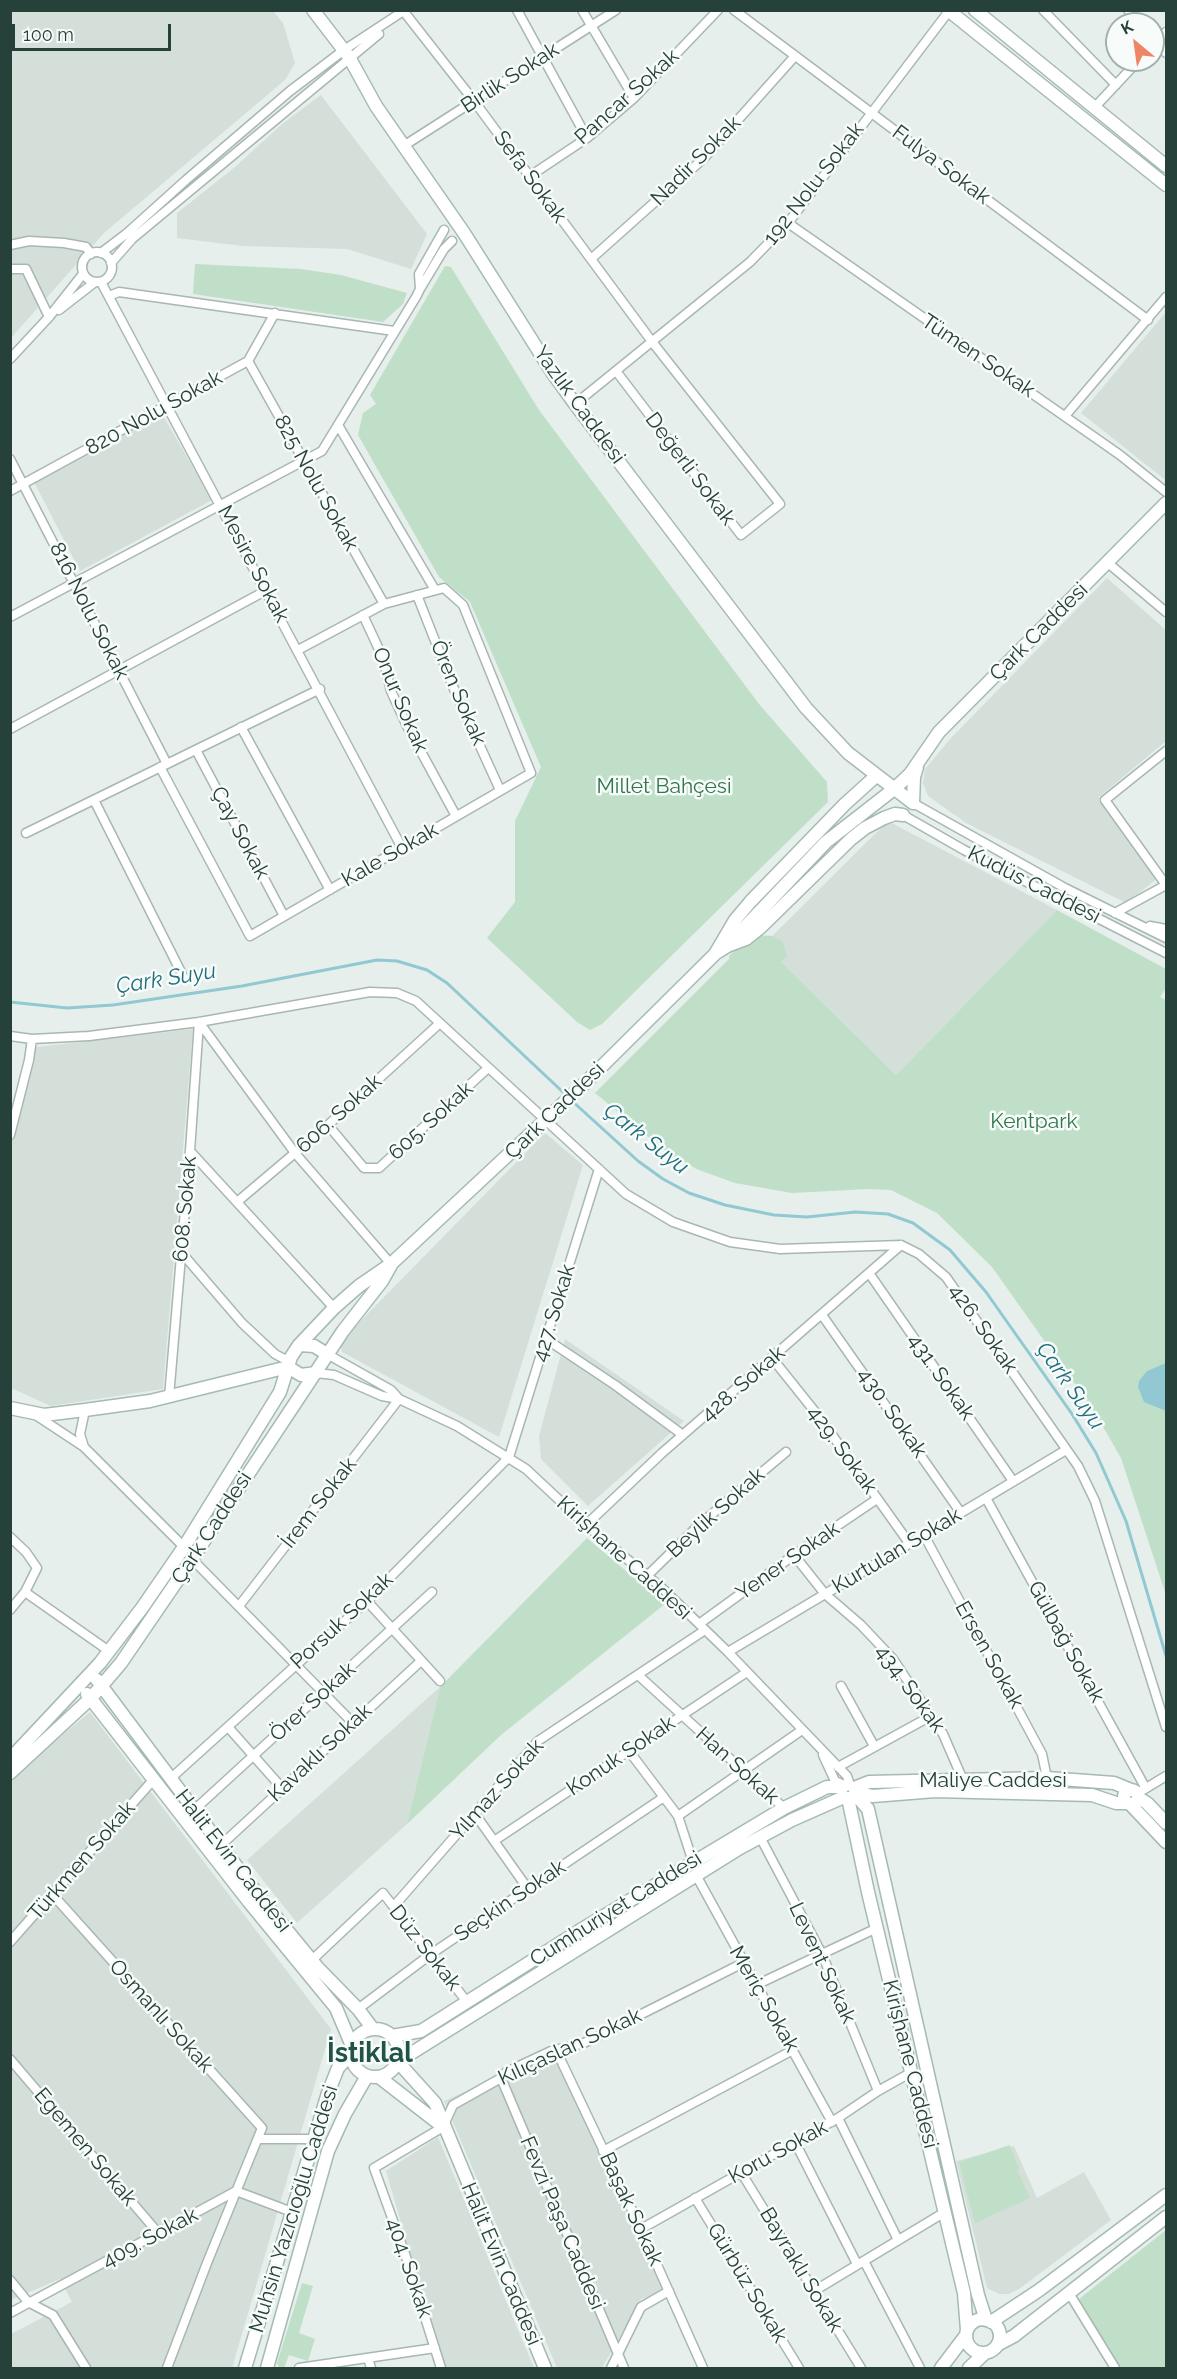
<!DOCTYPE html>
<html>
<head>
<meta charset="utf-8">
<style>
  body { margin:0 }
  #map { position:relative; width:1177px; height:2379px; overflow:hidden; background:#e6efeb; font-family:Raleway,sans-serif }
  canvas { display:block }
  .frame { position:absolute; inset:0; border:12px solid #254139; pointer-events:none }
  .north { position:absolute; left:1105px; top:12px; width:60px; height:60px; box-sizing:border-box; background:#f7fbf9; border:2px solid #a3b1ac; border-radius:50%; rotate:331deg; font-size:16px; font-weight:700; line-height:24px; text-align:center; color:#254139 }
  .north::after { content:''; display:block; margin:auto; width:21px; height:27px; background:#ee8564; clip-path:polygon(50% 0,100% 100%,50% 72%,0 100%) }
  .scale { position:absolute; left:12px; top:24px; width:159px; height:27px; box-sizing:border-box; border:3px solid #254139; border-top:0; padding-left:8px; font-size:18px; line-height:21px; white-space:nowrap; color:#254139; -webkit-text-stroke:4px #f7fbf9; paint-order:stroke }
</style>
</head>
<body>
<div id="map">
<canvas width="1177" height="2379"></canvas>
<div class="frame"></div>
<div class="north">K</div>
<div class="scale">100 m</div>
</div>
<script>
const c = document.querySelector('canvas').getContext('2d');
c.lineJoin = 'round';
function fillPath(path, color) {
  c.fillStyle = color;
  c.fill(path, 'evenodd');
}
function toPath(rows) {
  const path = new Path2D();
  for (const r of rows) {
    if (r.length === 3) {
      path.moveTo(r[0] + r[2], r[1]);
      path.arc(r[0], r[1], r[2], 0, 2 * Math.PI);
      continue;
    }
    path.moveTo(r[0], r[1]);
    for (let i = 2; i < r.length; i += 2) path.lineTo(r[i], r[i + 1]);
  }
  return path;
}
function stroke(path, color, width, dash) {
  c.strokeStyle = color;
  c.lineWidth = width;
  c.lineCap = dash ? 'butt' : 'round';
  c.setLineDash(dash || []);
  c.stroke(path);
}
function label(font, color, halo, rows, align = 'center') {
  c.font = font + ' Raleway,sans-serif';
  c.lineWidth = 5;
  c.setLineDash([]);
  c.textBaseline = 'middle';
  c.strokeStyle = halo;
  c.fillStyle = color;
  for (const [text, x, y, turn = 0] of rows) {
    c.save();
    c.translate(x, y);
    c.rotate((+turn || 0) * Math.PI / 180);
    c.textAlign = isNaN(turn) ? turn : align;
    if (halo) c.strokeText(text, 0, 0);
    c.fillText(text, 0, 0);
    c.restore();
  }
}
const built = toPath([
  [11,11,273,11,283,23,295,63,285,80,104,233,11,338],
  [321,95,427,234,411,269,347,249,243,246,177,238,177,213,235,167,282,124],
  [1166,312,1166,484,1165,486,1164,479,1081,413],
  [162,414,212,500,80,571,34,482],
  [1107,578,1166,630,1166,741,1099,797,1158,878,1126,903,966,823,928,796,923,783,925,769,951,738],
  [888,821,1057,910,896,1075,763,945],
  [193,1029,163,1389,51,1406,11,1388,11,1114,28,1048],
  [545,1133,583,1165,499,1437,342,1352,340,1342],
  [565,1339,684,1421,588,1506,541,1459,539,1436],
  [440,1687,407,1824,297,1923,247,1860],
  [90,1712,331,2029,232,2368,11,2368,11,2334,72,2302,60,2279,11,2300,11,1777],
  [552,2053,665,2291,641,2299,602,2368,557,2368,444,2101],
  [438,2137,534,2368,443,2368,386,2171],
  [1014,2146,1037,2198,1084,2172,1111,2220,1019,2289,1009,2294,999,2294,987,2288,956,2161]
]);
const green = toPath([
  [195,264,301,269,341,275,407,293,403,304,383,322,193,294],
  [445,266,451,267,539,410,759,704,827,782,828,802,602,1024,590,1030,577,1022,487,938,515,902,515,821,541,767,470,602,439,577,358,435,363,413,376,404,370,395],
  [1057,910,1166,969,1166,988,1160,997,1166,1000,1166,1595,1121,1458,1094,1411,992,1267,937,1213,891,1190,868,1189,792,1193,735,1183,699,1170,669,1154,595,1093,729,959,729,956,743,942,757,935,773,936,782,941,787,956,781,962,896,1075],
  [587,1538,665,1604,501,1735,407,1824,440,1687],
  [1010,2145,1019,2169,1017,2170,1030,2198,975,2223,959,2162],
  [1166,2230,1166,2368,1119,2368,1079,2299],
  [302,2283,313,2286,299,2333,315,2339,308,2361,289,2355,284,2368,279,2367,277,2363]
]);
const water = toPath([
  [1166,1363,1166,1411,1144,1402,1138,1387,1139,1381,1147,1371]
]);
const stream = toPath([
  [10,1002,67,1008,113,1005,242,986,377,960,397,961,427,970,447,983,566,1095],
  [571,1100,638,1161,663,1179,689,1193,725,1205,774,1215,807,1217,855,1212,888,1214,913,1223,950,1250,986,1292,1072,1414,1096,1453,1126,1521,1166,1656]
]);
const street = toPath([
  [517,10,587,138],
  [582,10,634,98],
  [734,10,1148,320],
  [1043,10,1116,85],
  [1128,10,1140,24],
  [405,13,474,101,653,343,780,504,741,535,616,371],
  [1153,38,1166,53],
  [1154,44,1166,32],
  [1094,108,1139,60],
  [405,145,616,10],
  [530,176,587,138,634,98,718,10],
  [788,223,1120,455,1166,492],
  [10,245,29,241,64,243,86,247,91,254],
  [97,267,15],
  [101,253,126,234,186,180,290,91,344,50,405,10],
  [591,259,703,159,795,56],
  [111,263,132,239,379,34],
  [10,269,26,269,49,317],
  [101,282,402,848],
  [420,289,444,249,452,241],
  [109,296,119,292,394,331],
  [59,310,95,282],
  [10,359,49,317,83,274],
  [248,361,384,604],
  [575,404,750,262,788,223,949,11],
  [1065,416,1166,297],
  [338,425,435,590],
  [10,459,167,764],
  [10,491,248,361,275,313],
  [1108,563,1166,612],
  [417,595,454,689,500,790],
  [363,615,383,658,391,691,407,726,456,816],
  [10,617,322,451,416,297,420,289,419,274,444,230],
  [241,727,330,890],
  [10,729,267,590],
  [196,750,284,916],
  [160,767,250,936,531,773,463,605,444,588,384,604,298,650],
  [94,800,184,978],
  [913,803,1065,888,1166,938],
  [903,815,964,850,1166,953],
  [26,833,320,689],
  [1166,885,1105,800,1166,751],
  [1115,913,1166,885],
  [1150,926,1166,929],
  [199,1022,295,1153,391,1264],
  [10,1036,32,1039,89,1036,199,1022,370,992,397,993,416,1001,626,1194,673,1222,730,1242,780,1249,901,1245,919,1254,946,1277,1078,1466,1095,1501,1166,1727],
  [328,1125,364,1168,379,1168,488,1068],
  [10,1135,29,1060,32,1039],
  [190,1151,334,1308],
  [237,1202,328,1125,440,1023],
  [181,1252,242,1323,275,1354,290,1362],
  [869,1273,1013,1481],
  [822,1315,961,1513],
  [546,1339,615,1385,683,1435],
  [327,1354,391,1390,399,1399],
  [772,1358,820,1418,909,1543],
  [316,1373,334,1375,382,1396,399,1399,457,1426,526,1469,586,1525,662,1588,728,1652,847,1776,850,1785],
  [169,1397,190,1151,199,1022],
  [37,1416,84,1447,184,1547],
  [84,1447,80,1434,85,1410],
  [986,1498,1145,1787],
  [586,1525,662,1453,901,1245],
  [924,1535,1042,1754,1047,1778],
  [10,1537,26,1552,37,1568,25,1592,109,1651],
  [794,1555,825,1594,861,1625,893,1659,943,1734,963,1780],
  [192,1559,352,1722],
  [647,1576,699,1525,786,1452],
  [367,1601,440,1681],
  [239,1606,399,1399],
  [10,1610,25,1592],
  [699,1624,794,1555,877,1499],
  [728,1652,1066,1450],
  [638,1675,784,1808],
  [841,1686,874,1746],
  [228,1727,282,1788],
  [629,1751,678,1816,693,1862],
  [823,1755,835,1781,844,1785],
  [838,1767,931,1716],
  [170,1779,367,1601,509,1457,599,1169],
  [1143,1790,1166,1776],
  [193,1811,432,1592],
  [475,1814,528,1889],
  [678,1816,802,1730],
  [760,1837,822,1954,878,2091],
  [494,1841,747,1672],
  [220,1846,421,1661],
  [696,1875,832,2122],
  [53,1895,262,2128,207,2263,167,2368],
  [394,1906,538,1741,705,1630],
  [10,1942,154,1779],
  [312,1960,383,1893,467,2002],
  [756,1985,877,1928],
  [358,2009,431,1954,664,1797],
  [556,2050,641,2229,703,2368],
  [10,2059,159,2234],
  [501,2078,624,2368],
  [838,2118,898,2240],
  [258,2139,314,2139],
  [795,2142,857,2264],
  [603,2151,793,2050],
  [741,2172,861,2368],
  [695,2198,799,2368],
  [641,2229,838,2118,878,2091,912,2072],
  [864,2261,920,2368],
  [10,2280,28,2302,53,2315,86,2368],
  [814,2291,945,2212],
  [1069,2293,1115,2368],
  [10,2313,236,2191,292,2212],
  [368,2358,371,2368],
  [299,2368,435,2348],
  [441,2368,405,2254,374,2168,443,2127,453,2105,501,2078,506,2072,551,2051,584,2043,743,1963],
  [611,2368,641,2307,669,2291]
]);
const secondary = toPath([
  [313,10,349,57,376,106,464,233,552,372,575,404,806,708,848,753,913,803],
  [948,10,1166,185],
  [975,10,1166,166],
  [913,803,914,777,917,767],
  [730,945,746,939,761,927,851,839,865,828,884,818,895,814,903,815],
  [718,952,726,947,826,842,894,789,910,774,939,732,1166,503],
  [299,1345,314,1346,327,1354],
  [10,1408,44,1415,85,1410,150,1401,288,1367,301,1375,316,1373],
  [97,1680,258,1895,318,1968,358,2009,373,2029],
  [87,1694,249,1902,336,2008,352,2046],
  [10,1759,100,1663,142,1608,184,1547,280,1392,291,1357,299,1345,334,1308,359,1286,391,1264,584,1084,715,954,735,920,751,901,845,804,876,776],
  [10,1773,91,1698,121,1663,192,1559,343,1331,382,1281,391,1265],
  [854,1788,869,1782,1047,1778,1114,1783,1131,1790],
  [1131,1797,7],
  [855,1793,873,1796,935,1791,1092,1795,1116,1803,1127,1803],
  [855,1794,868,1809,978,2295,986,2320],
  [848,1798,868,1892,964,2293,967,2330],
  [1139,1798,1147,1803,1166,1823],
  [1131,1805,1166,1842],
  [375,2053,24],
  [392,2036,421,2031,579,1931,784,1808,827,1787,843,1787],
  [399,2058,410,2054,740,1848,792,1820,844,1797],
  [398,2062,435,2103,545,2368],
  [379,2077,442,2126],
  [983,2336,17],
  [991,2322,1038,2291,1166,2195],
  [997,2345,1014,2336,1166,2217],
  [245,2368,328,2093,338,2068,351,2054],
  [267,2368,328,2151,345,2114,367,2076],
  [941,2368,966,2335],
  [969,2368,985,2353]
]);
const streetNames = [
  ["Birlik Sokak",510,78,-33],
  ["Pancar Sokak",627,97,-42],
  ["Nadir Sokak",696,161,-45],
  ["Fulya Sokak",941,165,37],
  ["Sefa Sokak",530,177,54],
  ["192 Nolu Sokak",814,184,-52],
  ["Tümen Sokak",978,356,34],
  ["Yazlık Caddesi",579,405,54],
  ["820 Nolu Sokak",154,413,-29],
  ["Değerli Sokak",690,469,53],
  ["825 Nolu Sokak",316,483,61],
  ["Mesire Sokak",253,564,62],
  ["816 Nolu Sokak",89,611,63],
  ["Çark Caddesi",1039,632,-45],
  ["Ören Sokak",458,693,67],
  ["Onur Sokak",400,700,67],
  ["Çay Sokak",240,833,62],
  ["Kale Sokak",390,855,-30],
  ["Kudüs Caddesi",1034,885,27],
  ["Çark Caddesi",555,1111,-44],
  ["606. Sokak",339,1114,-42],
  ["605. Sokak",431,1121,-42],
  ["608. Sokak",185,1209,-85],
  ["427. Sokak",554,1313,-73],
  ["426. Sokak",983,1329,55],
  ["431. Sokak",941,1377,55],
  ["428. Sokak",743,1384,-41],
  ["430. Sokak",892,1413,55],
  ["429. Sokak",842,1450,54],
  ["İrem Sokak",319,1503,-52],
  ["Beylik Sokak",716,1513,-42],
  ["Çark Caddesi",212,1528,-57],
  ["Kurtulan Sokak",897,1551,-31],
  ["Kirişhane Caddesi",624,1558,42],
  ["Yener Sokak",788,1561,-35],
  ["Porsuk Sokak",342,1621,-43],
  ["Gülbağ Sokak",1066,1642,61],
  ["Ersen Sokak",989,1655,61],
  ["434. Sokak",910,1689,54],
  ["Örer Sokak",313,1702,-42],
  ["Kavaklı Sokak",320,1753,-43],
  ["Konuk Sokak",621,1756,-34],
  ["Han Sokak",737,1766,42],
  ["Maliye Caddesi",993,1781],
  ["Yılmaz Sokak",497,1790,-48],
  ["Türkmen Sokak",82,1861,-49],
  ["Halit Evin Caddesi",233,1861,52],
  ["Seçkin Sokak",510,1901,-34],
  ["Cumhuriyet Caddesi",616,1909,-32],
  ["Düz Sokak",425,1948,52],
  ["Levent Sokak",822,1963,65],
  ["Meriç Sokak",764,1999,60],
  ["Osmanlı Sokak",161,2016,48],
  ["Kılıçaslan Sokak",570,2047,-25],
  ["Kirişhane Caddesi",910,2064,76],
  ["Egemen Sokak",85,2147,50],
  ["Koru Sokak",778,2152,-29],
  ["Muhsin Yazıcıoğlu Caddesi",294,2209,-73],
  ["Başak Sokak",631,2209,65],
  ["Fevzi Paşa Caddesi",562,2223,67],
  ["409. Sokak",150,2238,-28],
  ["Halit Evin Caddesi",501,2264,67],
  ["404. Sokak",409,2268,71],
  ["Bayraklı Sokak",801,2270,59],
  ["Gürbüz Sokak",747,2283,59]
];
const parkNames = [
  ["Millet Bahçesi",664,787],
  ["Kentpark",1034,1122]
];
const waterNames = [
  ["Çark Suyu",166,979,-9],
  ["Çark Suyu",646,1139,38],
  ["Çark Suyu",1070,1386,55]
];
const districtNames = [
  ["İstiklal",370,2054]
];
fillPath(built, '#d4dfda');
fillPath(green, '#c0dfc8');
fillPath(water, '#91c8d1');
stroke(stream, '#91c8d1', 3);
stroke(street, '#a8b7b2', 11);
stroke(secondary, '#a5bab2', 15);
stroke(street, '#fff', 8);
stroke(secondary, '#fff', 12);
label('21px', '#254139', '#f7fbf9', streetNames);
label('21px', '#30774b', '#f7fbf9', parkNames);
label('italic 22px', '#206e7c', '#f7fbf9', waterNames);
label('bold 27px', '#215346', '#f7fbf9', districtNames);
</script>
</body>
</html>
